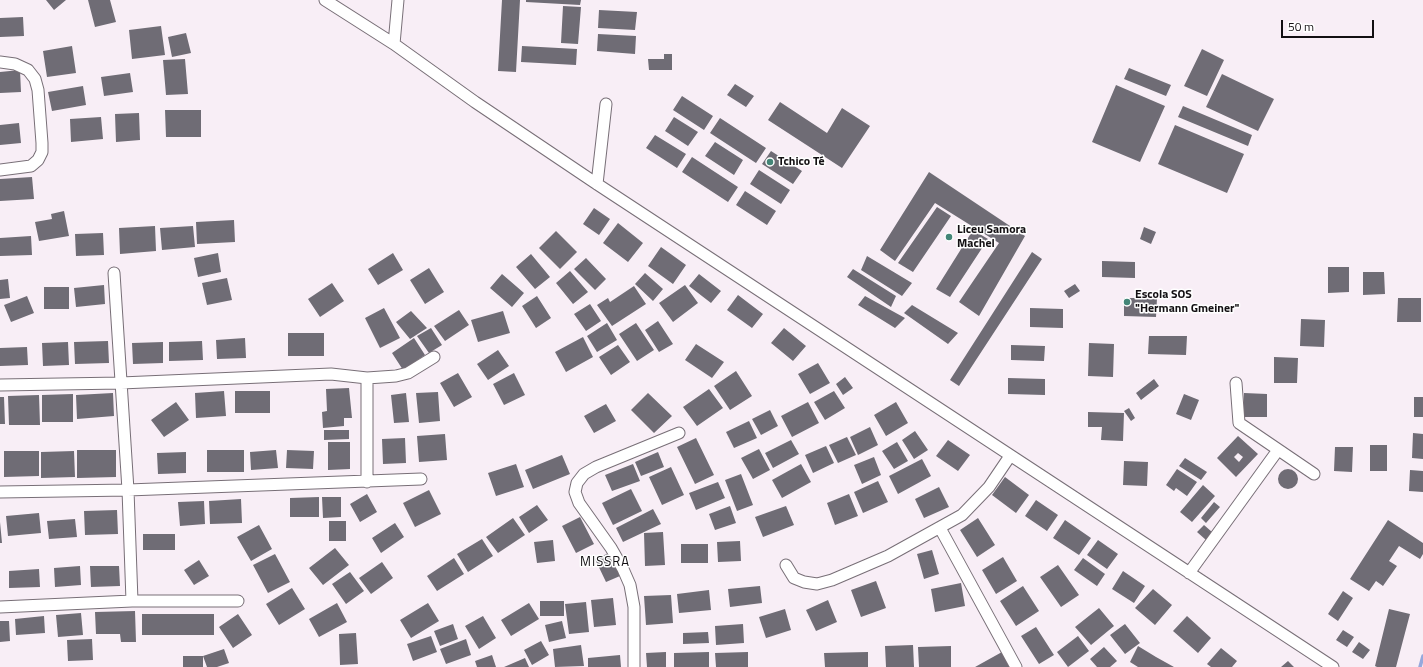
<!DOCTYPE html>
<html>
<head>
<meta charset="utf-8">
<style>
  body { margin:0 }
  #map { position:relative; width:1423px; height:667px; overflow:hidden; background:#f8eef6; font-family:"Titillium Web",sans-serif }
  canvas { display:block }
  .scale { position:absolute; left:1281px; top:20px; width:93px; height:18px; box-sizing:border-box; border:2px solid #120f12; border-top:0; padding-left:5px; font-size:12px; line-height:14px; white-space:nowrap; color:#120f12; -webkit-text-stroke:3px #fff; paint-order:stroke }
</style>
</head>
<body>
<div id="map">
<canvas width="1423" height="667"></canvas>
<div class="scale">50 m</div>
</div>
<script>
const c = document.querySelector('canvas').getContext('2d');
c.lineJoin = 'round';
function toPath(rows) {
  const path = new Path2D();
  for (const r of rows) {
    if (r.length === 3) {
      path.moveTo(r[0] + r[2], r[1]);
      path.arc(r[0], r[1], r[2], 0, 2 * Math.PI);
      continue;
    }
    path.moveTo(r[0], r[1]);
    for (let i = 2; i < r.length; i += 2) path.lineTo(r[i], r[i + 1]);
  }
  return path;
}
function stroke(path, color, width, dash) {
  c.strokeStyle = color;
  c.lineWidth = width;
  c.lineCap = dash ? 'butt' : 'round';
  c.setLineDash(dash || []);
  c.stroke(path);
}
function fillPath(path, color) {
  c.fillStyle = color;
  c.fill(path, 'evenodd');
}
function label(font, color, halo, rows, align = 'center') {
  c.font = font + ' "Titillium Web",sans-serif';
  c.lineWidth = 3;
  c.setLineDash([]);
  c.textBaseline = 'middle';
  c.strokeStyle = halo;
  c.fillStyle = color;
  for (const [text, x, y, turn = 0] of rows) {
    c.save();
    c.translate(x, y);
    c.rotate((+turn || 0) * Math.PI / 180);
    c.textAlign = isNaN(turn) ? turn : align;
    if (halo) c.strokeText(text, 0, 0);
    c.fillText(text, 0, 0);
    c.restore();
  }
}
const stream = toPath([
  [1420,667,1423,656]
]);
const building = toPath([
  [46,0,66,0,54,10],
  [88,0,110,0,116,22,95,27],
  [502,0,520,0,516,72,498,71],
  [526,0,581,0,580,5,526,2],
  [563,6,581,7,578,44,561,43],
  [599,10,637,12,635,30,598,28],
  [23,17,24,36,0,37,0,18],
  [161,26,165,55,132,59,129,30],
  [186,33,191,53,172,57,168,37],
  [598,34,636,36,635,54,597,51],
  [72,46,76,73,47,77,43,51],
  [522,46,577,49,576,65,521,62],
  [1202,49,1224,60,1207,96,1184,86],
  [664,54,672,54,672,70,649,70,648,59,664,59],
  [185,59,188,94,166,95,163,60],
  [1129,68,1171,85,1166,96,1124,79],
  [20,70,21,92,0,93,0,72],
  [130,73,133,92,104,96,101,77],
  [1222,74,1274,99,1258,131,1206,107],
  [735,84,754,96,746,107,727,95],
  [1116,85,1165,106,1140,162,1092,142],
  [83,86,86,105,52,111,48,92],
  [682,96,713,116,704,130,673,110],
  [780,102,827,133,842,108,870,126,842,168,768,120],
  [1183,106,1252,135,1248,146,1178,117],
  [165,110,201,110,201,137,166,137],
  [139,113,140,140,116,142,115,114],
  [101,117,103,139,71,142,70,119],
  [674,117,698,132,688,146,665,131],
  [720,118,766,148,756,163,710,133],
  [19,123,21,143,0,145,0,125],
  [1175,125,1244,154,1227,193,1158,164],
  [655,135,686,154,677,168,646,148],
  [715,142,743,160,734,175,705,156],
  [771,151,802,171,793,184,762,164],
  [692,157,738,187,728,202,682,172],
  [759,170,790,190,781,204,750,184],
  [929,172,1025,236,979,316,959,302,999,243,935,203,895,261,880,250],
  [32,177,34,199,0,201,0,179],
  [745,191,776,211,767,225,736,205],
  [937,207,951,216,913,272,898,263],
  [594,208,610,219,599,235,583,224],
  [64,211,69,236,39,241,35,222,52,219,51,214],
  [234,220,235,242,197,244,196,222],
  [618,223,643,243,628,262,603,243],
  [155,226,156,251,120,254,119,228],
  [193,226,195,247,162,250,160,228],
  [1144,227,1156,232,1151,244,1140,239],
  [973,230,988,239,950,297,936,289],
  [556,231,577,252,560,269,539,248],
  [103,233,104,255,76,256,75,234],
  [31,236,32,255,0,256,0,238],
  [661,247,686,265,673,284,648,266],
  [1032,252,1042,259,959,386,950,380],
  [218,253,221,272,198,277,194,258],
  [393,253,403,270,378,285,368,269],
  [531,254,550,277,535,289,516,267],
  [867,256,912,283,902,296,861,270],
  [586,258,606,279,595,290,574,269],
  [1102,261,1135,262,1135,278,1102,277],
  [1328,267,1349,267,1349,292,1328,293],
  [429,268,444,292,425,304,410,280],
  [853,269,896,296,891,307,847,277],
  [570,271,588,292,573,304,556,283],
  [1363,272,1384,272,1385,294,1363,295],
  [645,273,663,289,653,301,635,284],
  [502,274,524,293,512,307,490,288],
  [699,274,721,291,711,303,689,286],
  [227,278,232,300,207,305,202,283],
  [8,279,10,298,0,299,0,280],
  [332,283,344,301,320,317,308,299],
  [1075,284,1080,291,1069,298,1064,291],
  [104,285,105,304,76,307,74,288],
  [685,285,698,303,673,322,659,303],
  [634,286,646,304,612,326,597,305,608,298,610,302],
  [44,287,69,287,69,309,44,309],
  [738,295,763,314,752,328,727,310],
  [27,296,34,313,11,322,4,305],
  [537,296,551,318,536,328,522,306],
  [865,296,905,318,895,328,858,305],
  [1124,298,1157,298,1156,317,1124,316],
  [1398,298,1421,298,1421,322,1397,322],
  [590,304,601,321,586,331,574,314],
  [912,305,958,333,948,344,904,313],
  [384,308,400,338,380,348,365,318],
  [1030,308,1063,309,1063,328,1030,327],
  [459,310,469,325,445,341,434,326],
  [411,311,427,328,410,339,396,322],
  [503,311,510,333,478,342,471,320],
  [1301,319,1325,320,1324,347,1300,346],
  [658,321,673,344,659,352,645,330],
  [607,323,617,340,597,352,587,336],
  [636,323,654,350,637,361,619,334],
  [431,328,442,345,429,353,417,336],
  [784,328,806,346,793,361,771,343],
  [288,333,324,333,324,356,288,356],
  [1149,336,1187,336,1186,355,1148,354],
  [583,337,593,357,566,372,555,352],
  [245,338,246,358,217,359,216,340],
  [414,338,425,355,403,370,392,353],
  [108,341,109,363,75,364,74,342],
  [202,341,203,360,169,361,169,342],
  [68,342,69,365,43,366,42,343],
  [163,342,163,363,133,364,132,343],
  [1089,343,1114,344,1113,377,1088,376],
  [696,344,724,362,712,378,685,360],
  [618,345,630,362,611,375,599,357],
  [1011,345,1045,346,1044,361,1011,360],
  [27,347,28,365,0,366,0,348],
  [498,350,509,366,488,380,477,364],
  [1274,357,1298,358,1297,383,1274,383],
  [818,363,830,383,810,394,798,374],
  [736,371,752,396,730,410,714,386],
  [458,373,472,397,454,407,440,383],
  [514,373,525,395,504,405,493,384],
  [845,377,853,388,843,395,836,384],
  [1008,378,1045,379,1045,395,1008,394],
  [1154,379,1159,386,1141,400,1136,393],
  [349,388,352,418,344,418,344,426,323,428,322,412,327,411,326,389],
  [709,389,723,408,697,426,683,407],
  [224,391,226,416,196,418,195,393],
  [235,391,270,391,270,413,235,413],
  [834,391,845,408,825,420,814,402],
  [438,392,440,421,419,423,416,393],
  [113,393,114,416,77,419,76,395],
  [406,393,409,422,394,423,391,395],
  [648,393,672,416,654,433,631,410],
  [1244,393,1267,394,1267,417,1243,417],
  [73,394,73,422,42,422,42,395],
  [1184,394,1199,400,1191,420,1176,414],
  [39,395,40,425,9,425,8,396],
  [0,397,4,397,5,424,0,424],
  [1414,397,1423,397,1423,417,1414,417],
  [176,402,189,420,164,437,151,420],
  [808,402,819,423,792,437,781,416],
  [896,402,908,423,886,436,874,415],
  [606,404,616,421,594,433,584,416],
  [1129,408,1135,418,1131,421,1124,411],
  [770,410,778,426,761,435,752,419],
  [1088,412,1124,413,1123,441,1101,440,1102,427,1088,427],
  [749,421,757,438,734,448,726,432],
  [870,427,878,445,858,455,850,437],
  [324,430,349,430,349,439,324,440],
  [915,431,928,450,914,459,902,440],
  [1413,433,1423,434,1423,459,1412,458],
  [445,434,447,460,419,462,417,436],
  [1238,436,1258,454,1236,477,1217,458],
  [1238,453,1243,457,1239,462,1234,457],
  [847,437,856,455,838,463,829,445],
  [405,438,406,463,383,464,382,439],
  [696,438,714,475,695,484,677,447],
  [791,440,799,454,773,468,765,453],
  [948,440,970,455,958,471,936,456],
  [328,442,350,442,350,469,328,470],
  [897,442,908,461,894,469,882,451],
  [1370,445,1387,445,1387,471,1370,471],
  [826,446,834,463,813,473,805,455],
  [1335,447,1353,447,1352,472,1334,471],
  [759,449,770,470,753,479,741,458],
  [77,450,116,450,116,477,77,478],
  [207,450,244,450,244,472,207,472],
  [276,450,278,468,251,470,250,452],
  [287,450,314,451,313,469,286,468],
  [4,451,39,451,39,476,4,477],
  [74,451,75,477,41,478,41,452],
  [186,452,186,473,158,474,157,453],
  [658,452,664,467,641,476,635,462],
  [562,455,570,474,533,489,525,470],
  [874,457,881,475,862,484,854,465],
  [1185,458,1207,472,1201,480,1179,466],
  [922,459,931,476,898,494,889,476],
  [1124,461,1148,462,1147,486,1123,485],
  [516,464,524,487,496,496,488,473],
  [633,464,640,481,612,491,605,475],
  [801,464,811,482,782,498,772,480],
  [671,467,684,495,662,505,649,477],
  [1288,479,10],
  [1177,469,1197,482,1187,496,1176,488,1174,491,1166,485],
  [1410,470,1423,471,1423,492,1409,491],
  [741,474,753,505,737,511,725,480],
  [1005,477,1029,495,1016,513,992,495],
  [878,481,888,502,863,513,854,492],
  [718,482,725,498,696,510,689,493],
  [1203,485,1215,496,1192,522,1180,512],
  [939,487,949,507,924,518,915,499],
  [631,489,642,511,613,525,602,503],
  [429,490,441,514,415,527,403,503],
  [367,494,377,512,360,522,350,504],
  [849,494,858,516,835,525,827,503],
  [319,497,319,517,290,517,290,498],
  [322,497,341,497,341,517,323,518],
  [241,499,242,523,210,524,209,501],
  [1036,500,1058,515,1047,531,1025,516],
  [204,501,205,524,180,526,178,502],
  [1214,502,1220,507,1206,523,1201,518],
  [537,505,548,520,529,533,519,517],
  [730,506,736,523,715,530,709,514],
  [786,506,794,525,763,537,755,517],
  [653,509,661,524,623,542,616,528],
  [117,510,118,534,85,535,84,511],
  [39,513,41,533,8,536,6,516],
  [580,517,594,544,576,553,562,526],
  [513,518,525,535,498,553,486,537],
  [978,518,995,545,977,557,960,530],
  [75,519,77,537,49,539,47,521],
  [1065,520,1091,538,1079,555,1053,538],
  [1388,520,1423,543,1423,554,1420,559,1399,546,1389,561,1397,566,1383,586,1376,581,1369,591,1350,579],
  [329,521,346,521,346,541,329,541],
  [0,522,2,543,0,543],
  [395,523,404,537,381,553,372,538],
  [259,525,272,549,251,561,237,537],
  [1204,525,1212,532,1206,540,1197,532],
  [663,532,665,565,645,566,644,533],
  [143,534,175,534,175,550,143,550],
  [482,539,493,556,468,572,457,554],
  [553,540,555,561,537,563,534,542],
  [1098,540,1118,554,1107,569,1087,555],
  [740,541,741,561,718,562,717,542],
  [681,544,708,544,708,563,681,563],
  [335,548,349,565,323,585,309,568],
  [932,550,939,574,924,579,917,554],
  [609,553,620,576,606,582,595,559],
  [275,554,290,582,268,593,253,565],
  [1003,557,1017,581,996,594,982,570],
  [454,558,464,574,437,591,427,576],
  [1083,558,1105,574,1097,586,1074,570],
  [199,560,209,576,194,585,184,570],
  [382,562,393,578,371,594,359,578],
  [1058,565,1079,595,1061,607,1040,577],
  [80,566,81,585,55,587,54,568],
  [90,566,119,566,120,586,91,587],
  [39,569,40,587,9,588,9,571],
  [1123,571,1145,586,1134,603,1112,589],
  [350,572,364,591,346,604,332,584],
  [876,581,886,608,861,617,851,590],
  [961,583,965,606,935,612,931,589],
  [760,586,762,603,730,607,728,589],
  [1023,586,1039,611,1016,626,1000,601],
  [292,588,305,609,279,625,266,604],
  [1153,589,1172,605,1155,625,1135,608],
  [709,590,711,610,679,613,677,594],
  [1343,591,1353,598,1338,621,1328,614],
  [671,595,673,623,646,625,644,596],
  [613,598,616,625,594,627,591,600],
  [828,600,837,622,816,631,806,610],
  [540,601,564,601,564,616,540,616],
  [586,602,589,632,569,634,565,604],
  [337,603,347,622,319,637,309,619],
  [428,603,439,621,411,638,400,620],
  [529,603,539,619,511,636,501,620],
  [1099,608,1114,626,1091,645,1075,627],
  [785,609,791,630,766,638,759,617],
  [1389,609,1410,614,1396,667,1377,667,1375,666],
  [135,611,136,642,121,642,120,634,96,634,95,612],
  [81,613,83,635,58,637,56,615],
  [142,614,214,614,214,635,142,635],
  [238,614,252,635,233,648,219,627],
  [44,616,45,633,16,635,15,619],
  [483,616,496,638,479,649,465,626],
  [1187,616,1211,638,1198,653,1173,631],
  [0,621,9,621,10,641,0,642],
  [562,621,566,638,549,642,545,625],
  [453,624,458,639,440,646,434,631],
  [743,624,744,643,716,645,715,626],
  [1125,624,1140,643,1125,654,1110,635],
  [1036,627,1054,655,1039,664,1021,636],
  [1343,630,1354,637,1347,647,1336,640],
  [708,632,709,643,683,644,683,633],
  [356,633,358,664,340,665,339,634],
  [431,636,437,652,413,661,407,644],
  [1078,636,1089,651,1068,667,1057,652],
  [92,639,93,660,68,661,67,640],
  [466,639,471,655,446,664,440,649],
  [541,641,549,655,532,665,524,650],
  [1359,642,1370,650,1363,659,1352,652],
  [581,645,584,666,555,667,553,649],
  [913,645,914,667,886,667,885,646],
  [951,646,951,667,919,667,918,647],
  [1138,646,1156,657,1174,667,1138,667,1130,662],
  [1104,647,1117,661,1110,667,1097,667,1090,659],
  [1221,648,1237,661,1232,667,1211,667,1207,664],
  [224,649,229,663,217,667,207,667,203,656,203,667,183,667,183,656,203,656],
  [666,652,666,667,647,667,646,653],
  [709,652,709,667,674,667,674,653],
  [748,652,748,667,716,667,715,653],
  [868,652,868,667,825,667,824,653],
  [1002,652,1011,667,975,667],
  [492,655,496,667,477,667,475,661],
  [620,655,621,667,588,667,588,658],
  [525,658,529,667,504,667],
  [1288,661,1294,667,1281,667]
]);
const street = toPath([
  [325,0,394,44,475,102,597,184,1333,667],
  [394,44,398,0],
  [0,62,15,64,28,70,35,79,38,90,42,143,42,152,38,160,31,166,0,170],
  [597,184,606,104],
  [114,273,128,490,132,601],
  [367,378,367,482],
  [1236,383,1239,423,1314,474],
  [0,385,121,383,331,374,367,378,396,376,408,373,434,357],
  [0,492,128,490,421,479],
  [940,528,1016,667],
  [786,565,794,578,804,582,817,584,832,580,888,556,962,515,989,487,1010,456],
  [1189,573,1278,450],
  [0,607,132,601,238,601],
  [634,667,634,607,630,585,623,569,611,548,579,503,575,492,577,483,584,474,596,467,679,433]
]);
const markers = [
  [770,162,4,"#438577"],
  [949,237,4,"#438577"],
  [1127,302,4,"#438577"]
];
const poiNames = [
  ["Tchico Té",778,162],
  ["Liceu Samora",957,230],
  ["Machel",957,244],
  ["Escola SOS",1135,295],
  ["\"Hermann Gmeiner\"",1135,309]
];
const neighbourhoodNames = [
  ["MISSRA",605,563]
];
stroke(stream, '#96a8dc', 3.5);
fillPath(building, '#6f6c75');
stroke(street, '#786f77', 13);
stroke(street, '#fff', 11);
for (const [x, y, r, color] of markers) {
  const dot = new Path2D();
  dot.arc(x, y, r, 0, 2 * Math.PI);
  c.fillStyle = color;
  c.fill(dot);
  stroke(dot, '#fff', 1.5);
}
label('bold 12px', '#120f12', '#fff', poiNames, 'left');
c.letterSpacing = '1px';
label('13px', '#120f12', '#fff', neighbourhoodNames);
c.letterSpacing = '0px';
</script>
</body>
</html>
